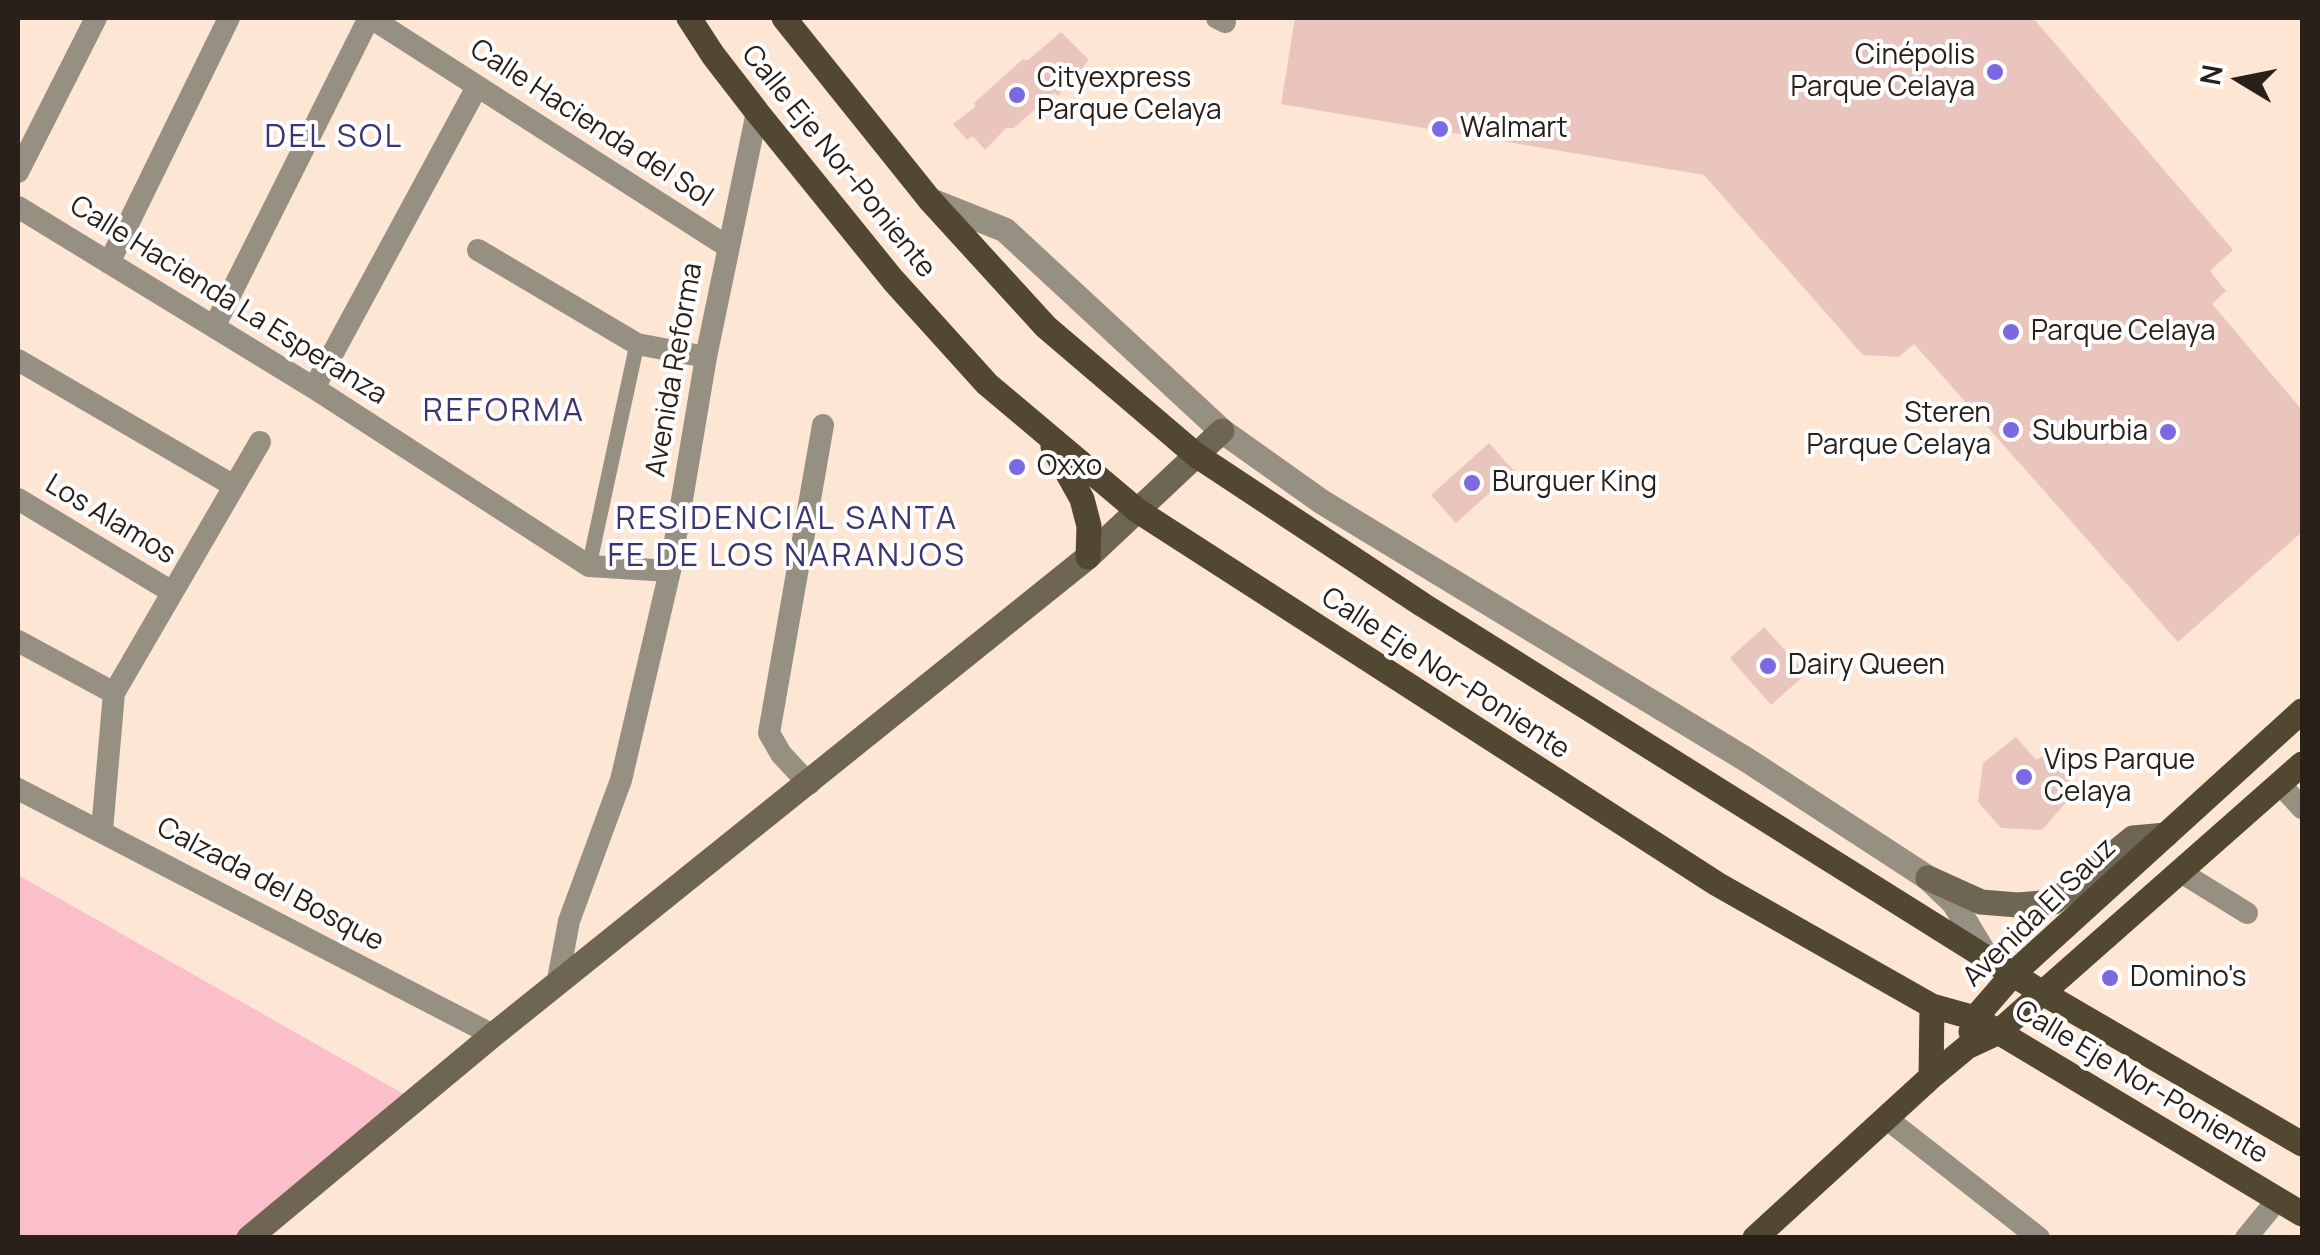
<!DOCTYPE html>
<html>
<head>
<meta charset="utf-8">
<style>
  body { margin:0 }
  #map { position:relative; width:2320px; height:1255px; overflow:hidden; background:#fde6d4; font-family:Manrope,sans-serif }
  canvas { display:block }
  .frame { position:absolute; inset:0; border:20px solid #2b2019; pointer-events:none }
  .north { position:absolute; left:2190px; top:30px; width:100px; height:100px; -webkit-text-stroke:8px #fff; paint-order:stroke; rotate:280deg; font-size:28px; font-weight:700; line-height:40px; text-align:center; color:#2b2019 }
  .north::after { content:''; display:block; margin:auto; width:35px; height:45px; background:#2b2019; clip-path:polygon(50% 0,100% 100%,50% 72%,0 100%) }
</style>
</head>
<body>
<div id="map">
<canvas width="2320" height="1255"></canvas>
<div class="frame"></div>
<div class="north">N</div>
</div>
<script>
const c = document.querySelector('canvas').getContext('2d');
c.lineJoin = 'round';
function fillPath(path, color) {
  c.fillStyle = color;
  c.fill(path, 'evenodd');
}
function toPath(rows) {
  const path = new Path2D();
  for (const r of rows) {
    path.moveTo(r[0], r[1]);
    for (let i = 2; i < r.length; i += 2) path.lineTo(r[i], r[i + 1]);
  }
  return path;
}
function stroke(path, color, width, dash) {
  c.strokeStyle = color;
  c.lineWidth = width;
  c.lineCap = dash ? 'butt' : 'round';
  c.setLineDash(dash || []);
  c.stroke(path);
}
function label(font, color, halo, rows, align = 'center') {
  c.font = font + ' Manrope,sans-serif';
  c.lineWidth = 8;
  c.setLineDash([]);
  c.textBaseline = 'middle';
  c.strokeStyle = halo;
  c.fillStyle = color;
  for (const [text, x, y, turn = 0] of rows) {
    c.save();
    c.translate(x, y);
    c.rotate((+turn || 0) * Math.PI / 180);
    c.textAlign = isNaN(turn) ? turn : align;
    if (halo) c.strokeText(text, 0, 0);
    c.fillText(text, 0, 0);
    c.restore();
  }
}
const green = toPath([
  [18,875,409,1097,236,1237,18,1237]
]);
const building = toPath([
  [1295,18,2033,18,2233,250,2210,271,2226,291,2212,304,2302,410,2302,532,2178,642,1914,344,1899,357,1863,355,1704,175,1281,104],
  [1061,32,1089,60,1058,96,1054,92,1014,128,1006,128,985,150,973,136,967,140,953,124,975,107,974,103,1023,59,1028,60],
  [1489,443,1514,471,1456,523,1431,495],
  [1764,627,1806,674,1771,705,1730,658],
  [2016,737,2036,760,2047,754,2077,790,2042,830,2001,828,1978,802,1983,763]
]);
const pedestrian = toPath([
  [589,566,637,344]
]);
const minor = toPath([
  [371,18,728,247],
  [1217,18,1225,22],
  [18,172,96,18],
  [18,207,314,388,589,566,670,571],
  [478,250,637,344,706,357],
  [109,263,229,18],
  [214,327,369,18],
  [18,360,234,486],
  [314,388,477,87],
  [18,499,172,592],
  [18,641,114,693],
  [2279,783,2302,808],
  [809,784,781,754,769,733,823,425],
  [18,789,493,1035],
  [102,830,114,693,260,442],
  [2179,871,2247,913],
  [557,985,569,921,621,780,670,571,706,357,757,112],
  [1886,1118,2039,1238],
  [2246,1238,2278,1199]
]);
const tertiary = toPath([
  [930,200,1005,230,1222,431,1322,502,1747,760,1928,878,1954,903,1986,956]
]);
const secondary = toPath([
  [1928,878,1981,902,2018,905,2054,902,2133,838,2166,835],
  [249,1238,493,1035,1088,557,1222,431]
]);
const primary = toPath([
  [689,18,713,55,757,112,893,280,987,384,1138,511,1717,884,1932,1006,1975,1018,2302,1214],
  [784,18,930,200,1046,327,1196,455,1423,605,2041,992,2302,1144],
  [1053,447,1082,499,1089,526,1088,557],
  [1971,1032,1975,1018,2014,973,2302,711],
  [1931,1077,1932,1006],
  [1755,1238,1931,1077,1967,1047,1997,1033,2302,764]
]);
const markers = [
  [1995,72,10,"#7d68e4"],
  [1017,95,10,"#7d68e4"],
  [1440,129,10,"#7d68e4"],
  [2011,332,10,"#7d68e4"],
  [2011,430,10,"#7d68e4"],
  [2168,432,10,"#7d68e4"],
  [1017,467,10,"#7d68e4"],
  [1472,483,10,"#7d68e4"],
  [1768,666,10,"#7d68e4"],
  [2024,777,10,"#7d68e4"],
  [2110,978,10,"#7d68e4"]
];
const poiNames = [
  ["Cinépolis",1975,56,"right"],
  ["Parque Celaya",1975,88,"right"],
  ["Cityexpress",1037,79],
  ["Parque Celaya",1037,111],
  ["Walmart",1460,129],
  ["Parque Celaya",2031,332],
  ["Steren",1991,414,"right"],
  ["Parque Celaya",1991,446,"right"],
  ["Suburbia",2148,432,"right"],
  ["Oxxo",1037,467],
  ["Burguer King",1492,483],
  ["Dairy Queen",1788,666],
  ["Vips Parque",2044,761],
  ["Celaya",2044,793],
  ["Domino's",2130,978]
];
const streetNames = [
  ["Calle Hacienda del Sol",591,124,33],
  ["Calle Eje Nor-Poniente",838,162,51],
  ["Calle Hacienda La Esperanza",228,301,32],
  ["Avenida Reforma",675,370,-80],
  ["Los Alamos",110,520,31],
  ["Calle Eje Nor-Poniente",1445,674,33],
  ["Calzada del Bosque",270,885,28],
  ["Avenida El Sauz",2040,913,-44],
  ["Calle Eje Nor-Poniente",2141,1083,31]
];
const quarterNames = [
  ["DEL SOL",334,138],
  ["REFORMA",504,412],
  ["RESIDENCIAL SANTA",787,520],
  ["FE DE LOS NARANJOS",787,557]
];
fillPath(green, '#fabfcb');
fillPath(building, '#eac5bd');
stroke(pedestrian, '#969083', 15);
stroke(minor, '#969083', 22);
stroke(tertiary, '#969083', 25);
stroke(secondary, '#6e6553', 25);
stroke(primary, '#524731', 25);
for (const [x, y, r, color] of markers) {
  const dot = new Path2D();
  dot.arc(x, y, r, 0, 2 * Math.PI);
  c.fillStyle = color;
  c.fill(dot);
  stroke(dot, '#fff', 4);
}
label('28px', '#2b2019', '#fff', poiNames, 'left');
label('28px', '#2b2019', '#fff', streetNames);
c.letterSpacing = '2.5px';
label('32px', '#3d3571', '#fff', quarterNames);
c.letterSpacing = '0px';
</script>
</body>
</html>
